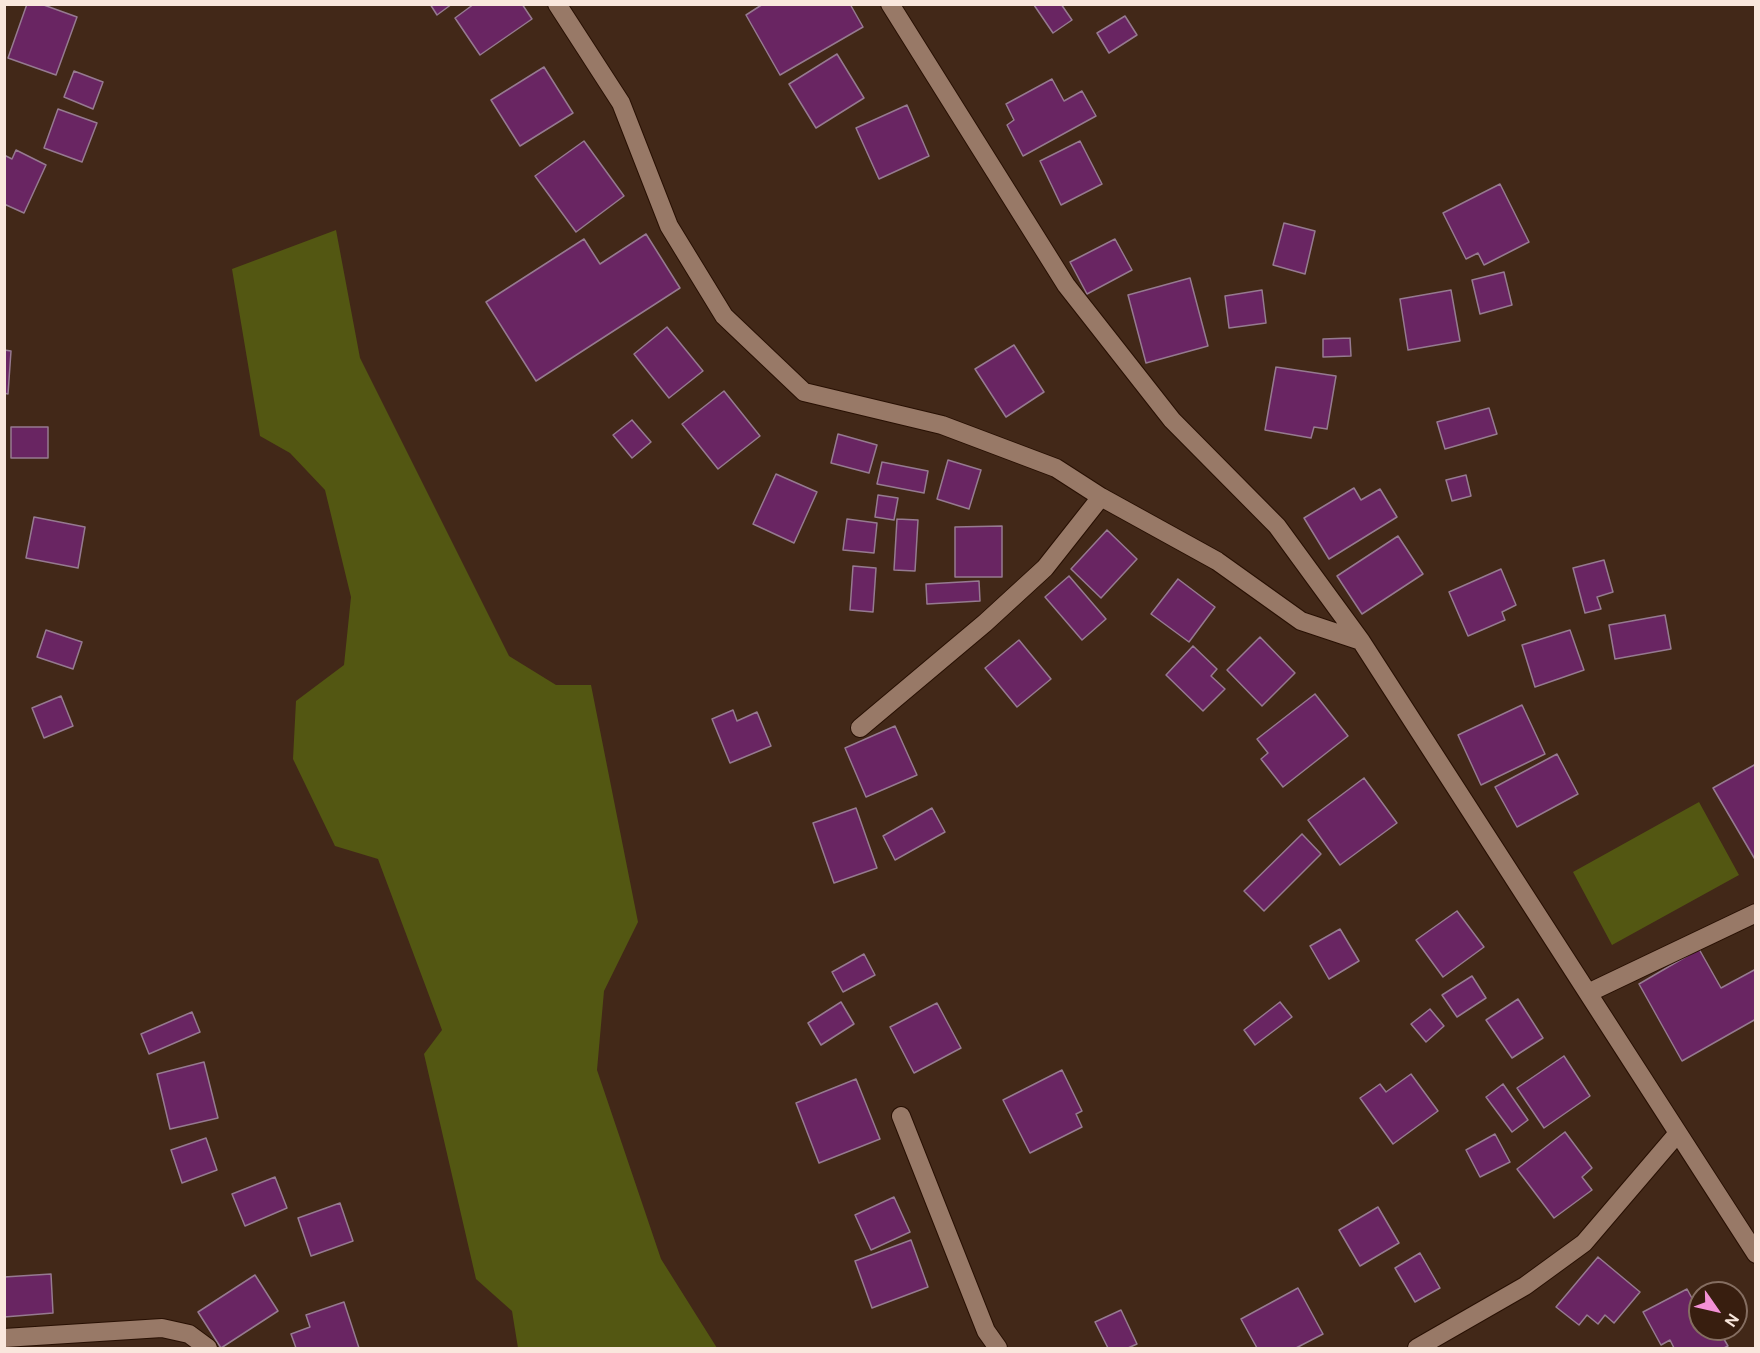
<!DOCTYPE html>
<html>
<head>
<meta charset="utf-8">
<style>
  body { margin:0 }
  #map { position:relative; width:1760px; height:1353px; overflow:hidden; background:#422818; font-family:"DM Sans",sans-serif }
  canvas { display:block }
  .frame { position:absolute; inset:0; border:6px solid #f9e7dd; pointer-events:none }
  .north { position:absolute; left:1688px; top:1281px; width:60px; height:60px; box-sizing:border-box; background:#381e0f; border:2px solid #856e61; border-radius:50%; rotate:124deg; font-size:16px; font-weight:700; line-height:24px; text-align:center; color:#f9e7dd }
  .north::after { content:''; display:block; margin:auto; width:21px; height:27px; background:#f391d6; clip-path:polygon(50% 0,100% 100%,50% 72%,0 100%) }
</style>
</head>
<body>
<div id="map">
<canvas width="1760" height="1353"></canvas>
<div class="frame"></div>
<div class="north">N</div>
</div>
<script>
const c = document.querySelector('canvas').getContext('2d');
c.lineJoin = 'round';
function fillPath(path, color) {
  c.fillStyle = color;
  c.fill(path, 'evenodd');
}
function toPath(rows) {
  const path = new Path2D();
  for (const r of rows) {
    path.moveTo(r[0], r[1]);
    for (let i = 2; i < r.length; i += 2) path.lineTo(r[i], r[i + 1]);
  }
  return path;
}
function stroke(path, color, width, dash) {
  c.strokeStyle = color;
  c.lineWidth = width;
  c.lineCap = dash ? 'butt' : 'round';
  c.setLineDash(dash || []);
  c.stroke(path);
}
const green = toPath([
  [336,230,360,358,509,656,556,685,591,685,638,922,604,991,597,1070,661,1259,717,1348,518,1348,512,1311,476,1279,424,1054,442,1030,378,859,335,846,293,759,296,701,344,665,351,597,325,490,290,453,260,436,232,269],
  [1699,802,1739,875,1612,945,1573,872]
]);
const building = toPath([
  [27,4,41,4,77,17,56,75,8,58,27,4],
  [430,4,452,4,437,15,430,4],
  [474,4,522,4,532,19,480,55,455,18,474,4],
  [763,4,850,4,863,27,780,75,746,15,763,4],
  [1061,4,1072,20,1053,33,1034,5,1061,4],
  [1125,16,1137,35,1109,53,1097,33,1125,16],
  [837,54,864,98,816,128,789,84,837,54],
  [544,67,573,113,520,146,491,100,544,67],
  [74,71,103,82,93,109,64,97,74,71],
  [1052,79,1064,101,1082,91,1096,116,1023,156,1007,125,1014,120,1006,104,1052,79],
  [907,105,929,156,879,179,856,128,907,105],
  [58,109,97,123,82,162,44,148,58,109],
  [584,141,624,196,576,232,535,176,584,141],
  [1080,141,1102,184,1061,205,1040,161,1080,141],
  [16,150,46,165,24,213,4,204,4,155,12,159,16,150],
  [1500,184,1529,242,1484,265,1478,253,1466,259,1443,213,1500,184],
  [1284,223,1315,231,1305,274,1273,265,1284,223],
  [646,234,680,288,536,381,486,302,584,239,600,264,646,234],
  [1115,239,1132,270,1087,294,1070,262,1115,239],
  [1504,272,1512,305,1480,314,1472,280,1504,272],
  [1190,278,1208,346,1146,363,1128,295,1190,278],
  [1262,290,1266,323,1229,328,1225,296,1262,290],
  [1451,290,1460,341,1408,350,1400,299,1451,290],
  [667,327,703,371,669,398,634,354,667,327],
  [1350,338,1351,356,1323,357,1323,339,1350,338],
  [1014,345,1044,392,1006,417,975,369,1014,345],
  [4,350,11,351,8,394,4,393,4,350],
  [1276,367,1336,376,1327,429,1314,427,1311,438,1265,430,1276,367],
  [724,391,760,436,718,469,682,424,724,391],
  [1489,408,1497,434,1445,449,1437,422,1489,408],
  [632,420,651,442,632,458,613,435,632,420],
  [11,427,48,427,48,458,11,458,11,427],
  [838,434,877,445,869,473,831,463,838,434],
  [948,460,981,470,969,509,937,499,948,460],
  [882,462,928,471,924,493,877,484,882,462],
  [776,474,817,492,794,543,753,524,776,474],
  [1466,475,1471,496,1452,501,1446,480,1466,475],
  [1354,488,1361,500,1380,489,1397,517,1329,559,1304,518,1354,488],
  [878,495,898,498,894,520,875,517,878,495],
  [34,517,85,527,78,568,26,558,34,517],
  [847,519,877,523,874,553,843,550,847,519],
  [897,519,918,520,915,571,894,570,897,519],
  [1002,526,1002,577,955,577,955,527,1002,526],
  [1107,530,1137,559,1101,598,1071,569,1107,530],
  [1398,536,1423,574,1362,614,1337,576,1398,536],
  [1604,560,1613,592,1597,597,1601,609,1585,613,1573,568,1604,560],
  [853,566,876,568,873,612,850,610,853,566],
  [1501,569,1516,605,1502,612,1505,620,1468,636,1449,592,1501,569],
  [1069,576,1106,619,1082,640,1045,597,1069,576],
  [1178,579,1215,607,1189,642,1151,614,1178,579],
  [979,581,980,601,927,604,926,584,979,581],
  [1665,615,1671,649,1615,659,1609,625,1665,615],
  [46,630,82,642,73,669,37,657,46,630],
  [1570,630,1584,670,1535,687,1522,645,1570,630],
  [1260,637,1295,673,1262,706,1227,670,1260,637],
  [1019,640,1051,679,1017,707,985,668,1019,640],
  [1193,646,1217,669,1211,676,1225,689,1203,711,1166,675,1193,646],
  [1315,694,1348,736,1283,787,1261,759,1268,753,1257,739,1315,694],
  [61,696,73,726,44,738,32,708,61,696],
  [1522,705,1545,754,1481,785,1458,735,1522,705],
  [733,710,737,721,757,712,771,746,730,763,712,719,733,710],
  [895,726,917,775,866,797,845,748,895,726],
  [1557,754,1578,794,1517,827,1495,787,1557,754],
  [1756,764,1756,861,1713,788,1756,764],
  [1364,778,1397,823,1340,865,1308,820,1364,778],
  [856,808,877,868,834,883,813,823,856,808],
  [932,808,945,832,895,860,883,836,932,808],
  [1302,834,1321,854,1264,911,1244,891,1302,834],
  [1457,911,1484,947,1443,977,1416,940,1457,911],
  [1340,929,1359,961,1329,979,1310,946,1340,929],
  [1699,949,1721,988,1756,969,1756,1019,1682,1061,1639,984,1699,949],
  [864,954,875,975,843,992,832,972,864,954],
  [1472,976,1486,998,1457,1017,1442,995,1472,976],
  [1518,999,1543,1038,1512,1058,1486,1020,1518,999],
  [841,1002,854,1024,821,1045,808,1023,841,1002],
  [1280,1002,1292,1017,1255,1045,1244,1030,1280,1002],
  [937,1003,961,1048,914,1073,890,1027,937,1003],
  [1430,1009,1444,1026,1426,1042,1411,1024,1430,1009],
  [192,1012,200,1032,149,1054,141,1034,192,1012],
  [1564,1056,1590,1096,1544,1128,1517,1088,1564,1056],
  [204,1062,218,1118,170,1129,157,1074,204,1062],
  [1062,1070,1082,1111,1076,1114,1082,1127,1030,1153,1003,1100,1062,1070],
  [1411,1074,1438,1111,1393,1144,1360,1098,1380,1084,1386,1092,1411,1074],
  [856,1079,880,1139,819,1163,796,1103,856,1079],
  [1503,1084,1528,1120,1512,1132,1486,1097,1503,1084],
  [1565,1132,1592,1168,1582,1177,1592,1190,1554,1218,1517,1169,1565,1132],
  [1495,1134,1510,1162,1480,1177,1466,1150,1495,1134],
  [206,1138,217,1170,182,1183,171,1150,206,1138],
  [275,1177,287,1208,245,1226,232,1194,275,1177],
  [894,1197,910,1232,871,1250,855,1215,894,1197],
  [340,1203,353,1241,311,1256,298,1218,340,1203],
  [1378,1207,1399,1243,1360,1266,1339,1230,1378,1207],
  [911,1240,928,1287,872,1308,855,1261,911,1240],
  [1420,1253,1440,1288,1415,1302,1395,1268,1420,1253],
  [1598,1257,1640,1292,1614,1323,1605,1315,1598,1324,1587,1315,1579,1325,1556,1307,1598,1257],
  [51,1274,53,1313,4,1317,4,1277,51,1274],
  [255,1275,278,1311,221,1348,198,1312,255,1275],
  [1298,1288,1323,1334,1296,1348,1257,1348,1241,1319,1298,1288],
  [1687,1289,1700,1313,1700,1329,1718,1329,1728,1346,1724,1348,1674,1348,1670,1340,1661,1345,1643,1312,1687,1289],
  [344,1302,359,1348,296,1348,291,1334,310,1327,306,1315,344,1302],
  [1121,1310,1137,1344,1128,1348,1108,1348,1095,1322,1121,1310]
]);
const street = toPath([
  [557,4,621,103,669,226,724,316,804,392,942,425,1056,468,1101,497,1217,561,1301,621,1361,641],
  [890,4,1066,285,1172,420,1277,526,1361,641,1756,1254],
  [860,728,985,623,1045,568,1101,497],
  [1588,993,1756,913],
  [901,1116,986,1331,998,1348],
  [4,1338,162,1328,189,1334,208,1348],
  [1417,1348,1525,1286,1584,1243,1678,1133]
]);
fillPath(green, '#535712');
fillPath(building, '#692562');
stroke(building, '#967a90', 1.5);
stroke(street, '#281003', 20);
stroke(street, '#987967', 18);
</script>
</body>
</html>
